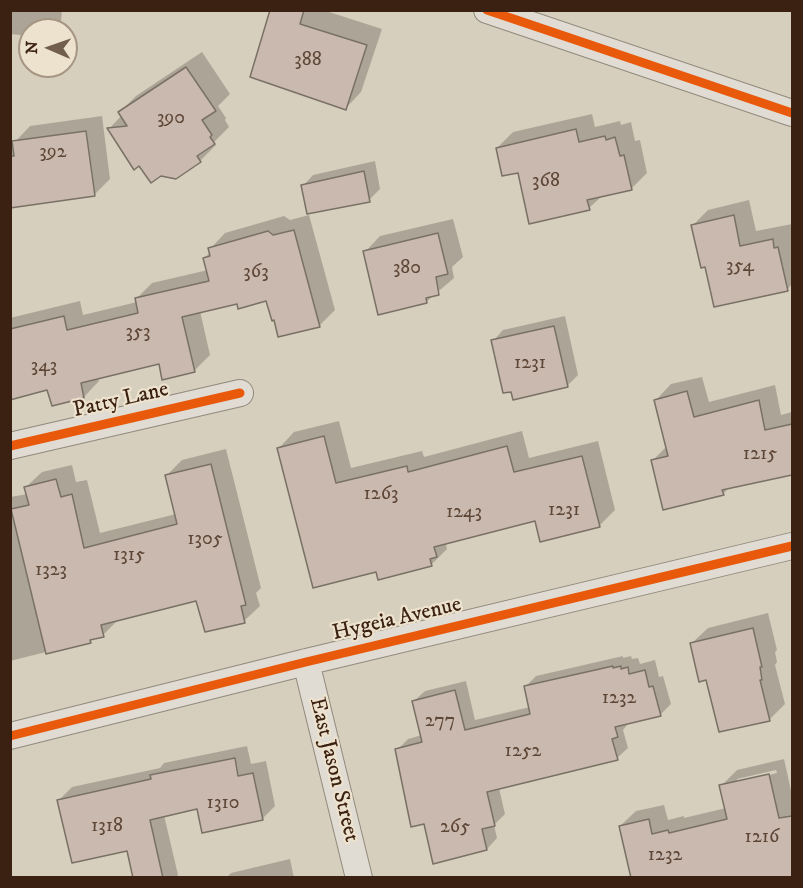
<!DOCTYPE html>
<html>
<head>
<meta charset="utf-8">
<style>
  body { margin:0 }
  #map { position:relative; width:803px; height:888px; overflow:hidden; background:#d7cfbd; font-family:"IM FELL DW Pica",serif }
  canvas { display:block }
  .frame { position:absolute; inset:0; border:12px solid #3b2111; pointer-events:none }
  .north { position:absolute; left:18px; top:18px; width:60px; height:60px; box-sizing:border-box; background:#ece2cd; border:2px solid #a59582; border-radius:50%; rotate:272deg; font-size:16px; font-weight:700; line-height:24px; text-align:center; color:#3b2111 }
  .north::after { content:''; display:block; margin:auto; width:21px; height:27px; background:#725e4d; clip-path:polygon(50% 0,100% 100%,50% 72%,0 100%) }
</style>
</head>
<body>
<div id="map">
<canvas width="803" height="888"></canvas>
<div class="frame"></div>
<div class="north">N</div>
</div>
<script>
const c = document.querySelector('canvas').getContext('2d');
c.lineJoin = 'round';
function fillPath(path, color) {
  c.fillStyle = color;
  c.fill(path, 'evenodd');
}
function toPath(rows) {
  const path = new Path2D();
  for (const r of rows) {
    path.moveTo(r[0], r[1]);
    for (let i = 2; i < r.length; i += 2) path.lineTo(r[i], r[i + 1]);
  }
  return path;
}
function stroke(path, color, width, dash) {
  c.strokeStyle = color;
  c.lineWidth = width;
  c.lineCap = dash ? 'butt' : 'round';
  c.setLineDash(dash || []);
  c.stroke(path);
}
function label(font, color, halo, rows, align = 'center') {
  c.font = font + ' "IM FELL DW Pica",serif';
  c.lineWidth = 4.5;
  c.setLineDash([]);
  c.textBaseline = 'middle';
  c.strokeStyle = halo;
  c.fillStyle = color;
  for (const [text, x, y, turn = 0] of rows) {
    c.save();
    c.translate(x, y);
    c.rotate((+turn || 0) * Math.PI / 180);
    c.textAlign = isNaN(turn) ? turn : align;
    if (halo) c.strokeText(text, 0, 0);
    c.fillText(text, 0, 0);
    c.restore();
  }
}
const shadow = toPath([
  [10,10,62,10,61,21,52,30,30,30,30,36,10,34],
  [272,10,323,10,382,29,361,92,346,108],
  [202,52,230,94,218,106,226,118,225,120,229,127,214,142,216,145,200,161,176,177,109,129,122,115,120,112,136,96],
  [592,114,595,127,620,121,621,125,631,122,635,141,640,140,647,173,631,189,602,196,589,208,519,172,497,148,513,132],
  [102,116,110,179,94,195,10,198,10,143,14,143,30,126],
  [375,161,380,189,369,200,303,186,313,175],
  [749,200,756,231,792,224,792,284,787,290,707,265,693,225,708,210],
  [309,215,335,310,319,326,267,299,238,302,200,311,210,355,194,371,160,362,98,377,99,381,84,397,48,389,10,398,10,318,80,301,83,315,137,302,136,299,152,283,208,270,204,258,211,252,210,249,225,233,284,216,290,220],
  [453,219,463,257,452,267,454,278,426,302,365,252,380,236],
  [565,316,578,375,567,386,493,341,503,330],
  [702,377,709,402,775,385,781,415,792,412,792,474,730,487,723,494,652,461,667,446,656,400,671,384],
  [339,421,351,468,422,451,424,457,522,431,529,458,598,441,615,510,599,526,536,519,451,541,446,545,447,549,431,565,377,570,279,448,294,432],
  [226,449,261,588,256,593,260,606,244,621,197,599,119,619,103,635,94,638,90,641,10,661,10,497,28,494,26,487,42,472,72,465,76,482,87,480,100,533,176,514,166,476,182,460],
  [768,613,777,650,775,652,777,662,775,665,785,704,769,720,692,643,708,628],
  [623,656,623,658,631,656,632,659,638,658,640,664,655,660,659,677,663,676,671,704,660,715,627,723,627,725,623,730,628,748,617,758,499,788,505,814,494,825,497,838,487,849,425,823,397,750,408,739,422,735,414,701,425,691,466,681,475,720,530,707,525,687,536,676],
  [247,746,251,764,266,761,275,806,262,819,198,807,164,815,178,875,175,878,135,878,128,849,59,800,72,787,160,768,164,763],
  [784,759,792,795,792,878,757,878,620,826,636,811,664,805,668,820,684,816,684,818,726,808,721,786,737,770],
  [776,770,777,773,737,783,737,779],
  [290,859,294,878,226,878,231,873]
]);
const building = toPath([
  [270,10,304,10,300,24,367,45,346,110,250,77,270,10],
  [186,67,216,111,202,120,212,135,210,137,215,144,197,156,201,162,176,179,161,176,151,183,139,166,134,170,107,128,127,126,118,112,186,67],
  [576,129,579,142,605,136,606,140,615,137,620,156,624,155,632,190,587,200,590,210,529,224,518,173,502,176,496,148,576,129],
  [86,131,95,196,10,208,10,156,14,156,12,141,86,131],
  [364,171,370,202,307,214,301,185,364,171],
  [734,215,740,246,773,239,774,248,778,247,788,291,714,307,705,267,701,268,691,225,734,215],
  [294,230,320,327,278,337,274,320,272,321,266,301,238,309,237,304,182,317,195,372,162,380,159,364,81,383,84,398,52,406,47,390,10,400,10,329,64,316,67,330,138,313,135,298,209,281,203,258,210,256,208,248,268,231,273,235,294,230],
  [438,233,448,274,436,277,439,295,426,298,427,303,378,315,363,251,438,233],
  [554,326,568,387,513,400,511,392,503,393,491,340,554,326],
  [687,391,694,417,759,400,765,430,792,424,792,475,722,490,724,495,663,510,651,460,668,456,654,400,687,391],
  [324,436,336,483,407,466,408,472,507,446,514,472,582,456,600,527,540,542,535,521,434,547,437,557,430,559,432,566,378,580,376,572,313,588,277,448,324,436],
  [211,464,246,605,241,606,245,623,205,632,196,601,101,625,104,637,90,640,91,643,46,654,11,509,29,505,24,487,56,479,61,497,72,494,84,548,177,524,165,475,211,464],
  [753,628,762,667,760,667,762,680,760,680,770,721,719,732,706,680,699,682,690,643,753,628],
  [613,666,613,668,621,666,621,669,628,667,629,674,645,670,649,687,653,686,661,716,615,727,618,737,612,739,618,760,487,792,495,826,482,829,487,850,433,864,424,824,411,827,395,749,422,742,412,701,455,690,465,730,530,714,524,686,613,666],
  [235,758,238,776,253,773,263,820,202,833,197,809,150,820,163,878,133,878,127,851,72,863,57,800,151,779,150,775,235,758],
  [769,774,779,818,792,816,792,878,631,878,619,826,649,819,652,834,668,830,669,833,727,819,719,785,769,774]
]);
const street = toPath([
  [487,10,792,113],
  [10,446,240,393],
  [306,662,359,878],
  [10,736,306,662,792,546]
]);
const cycleway = toPath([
  [487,10,792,113],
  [10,446,240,393],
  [10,736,306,662,792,546]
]);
const numberNames = [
  ["388",308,61],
  ["390",171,119],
  ["392",53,153],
  ["368",546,182],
  ["354",740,267],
  ["380",407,269],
  ["363",256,273],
  ["353",138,333],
  ["1231",530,364],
  ["343",44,367],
  ["1215",760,455],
  ["1263",381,495],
  ["1231",564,511],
  ["1243",464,513],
  ["1305",205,540],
  ["1315",129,556],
  ["1323",51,571],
  ["1232",619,699],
  ["277",440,722],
  ["1252",523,752],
  ["1310",223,804],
  ["1318",107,827],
  ["265",455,828],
  ["1216",762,838],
  ["1232",665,856]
];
const streetNames = [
  ["Patty Lane",121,401,-13],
  ["Hygeia Avenue",397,620,-13],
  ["East Jason Street",333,770,76]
];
fillPath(shadow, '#0003');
fillPath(building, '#cab9ae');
stroke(building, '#7a7166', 1.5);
stroke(street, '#91897c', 28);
stroke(street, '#e0dcd3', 26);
stroke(cycleway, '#e8590c', 9);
label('20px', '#5f4738', null, numberNames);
label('22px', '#3b2111', '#ece2cd', streetNames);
</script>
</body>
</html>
